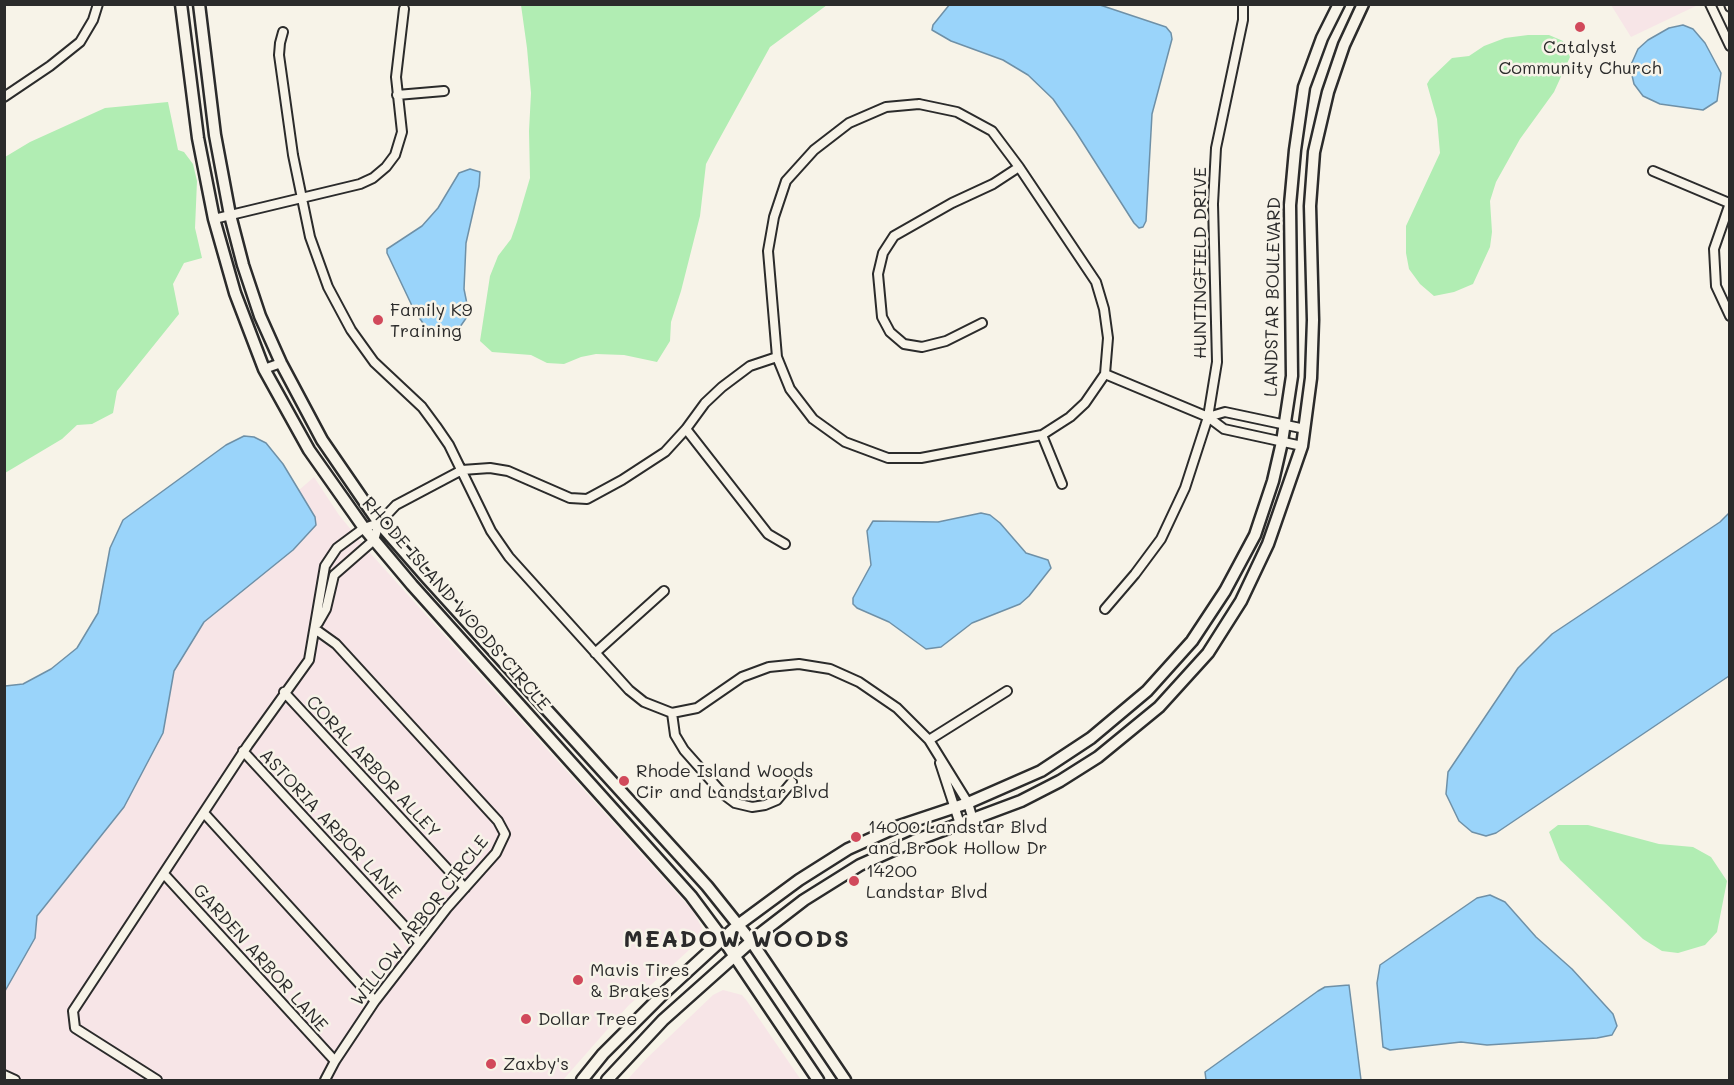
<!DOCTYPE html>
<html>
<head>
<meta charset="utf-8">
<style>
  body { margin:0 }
  #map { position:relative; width:1734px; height:1085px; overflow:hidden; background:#f7f3e8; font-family:Mali,sans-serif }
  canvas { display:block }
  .frame { position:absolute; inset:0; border:6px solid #2b2b2b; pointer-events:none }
</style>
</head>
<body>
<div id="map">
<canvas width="1734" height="1085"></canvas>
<div class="frame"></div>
</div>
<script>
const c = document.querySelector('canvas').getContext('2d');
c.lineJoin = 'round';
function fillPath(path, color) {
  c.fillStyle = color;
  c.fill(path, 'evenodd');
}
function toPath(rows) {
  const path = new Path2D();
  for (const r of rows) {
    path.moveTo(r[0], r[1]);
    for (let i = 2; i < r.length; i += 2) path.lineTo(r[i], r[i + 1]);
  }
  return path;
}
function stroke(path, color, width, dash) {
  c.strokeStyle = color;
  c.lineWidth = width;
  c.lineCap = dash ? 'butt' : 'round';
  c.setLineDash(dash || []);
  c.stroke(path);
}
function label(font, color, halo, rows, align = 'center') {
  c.font = font + ' Mali,sans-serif';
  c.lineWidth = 5;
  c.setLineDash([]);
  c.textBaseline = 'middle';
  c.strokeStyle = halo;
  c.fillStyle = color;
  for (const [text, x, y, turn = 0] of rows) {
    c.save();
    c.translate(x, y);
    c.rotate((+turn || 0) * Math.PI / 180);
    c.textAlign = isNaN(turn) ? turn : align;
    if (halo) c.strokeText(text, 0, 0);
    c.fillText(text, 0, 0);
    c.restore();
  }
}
const built = toPath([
  [1611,5,1698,4,1698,5,1631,37],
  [314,477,339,515,371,554,693,911,702,928,701,939,628,1006,563,1080,5,1080,4,747],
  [723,990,742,995,747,1001,801,1080,627,1080,647,1058,713,995]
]);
const green = toPath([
  [521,5,827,5,770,47,716,145,706,164,700,216,681,291,671,322,670,341,657,362,624,355,596,354,581,357,564,364,547,363,531,355,492,352,480,341,490,276,498,256,511,239,517,222,530,178,529,131,531,93,527,48],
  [1528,35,1549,35,1563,41,1570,57,1554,92,1520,139,1496,182,1490,201,1492,232,1490,247,1473,284,1454,292,1434,296,1420,284,1409,269,1406,253,1406,226,1440,153,1437,119,1427,84,1430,79,1452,58,1469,56,1484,46,1505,38],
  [168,102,178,150,184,152,193,164,197,181,195,228,202,258,184,263,173,284,179,314,117,391,113,413,92,424,77,425,62,439,5,473,5,157,30,142,105,108],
  [1558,825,1588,825,1659,844,1693,847,1711,857,1727,881,1717,932,1705,945,1678,953,1662,951,1643,939,1560,860,1549,832]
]);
const water = toPath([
  [950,4,1100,5,1166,27,1171,33,1172,39,1152,114,1146,221,1143,227,1139,228,1134,223,1076,132,1053,99,1028,75,1003,60,951,41,932,30,933,25,950,4],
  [1683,25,1693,29,1705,43,1721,73,1717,101,1703,110,1660,104,1643,96,1634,84,1630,67,1638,49,1648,40,1669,28,1683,25],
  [470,169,480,172,479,186,466,243,464,289,469,314,455,334,440,336,427,329,414,310,387,253,387,249,422,226,438,208,459,173,470,169],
  [244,436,254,437,266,443,283,464,315,517,316,525,293,550,204,622,174,671,163,733,124,807,37,916,35,938,5,991,5,686,23,684,51,669,77,648,98,613,110,548,123,520,226,445,244,436],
  [1729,503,1729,676,1496,833,1486,836,1472,832,1459,821,1446,794,1448,772,1518,668,1552,634,1720,522,1729,513,1729,503],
  [981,513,990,515,1000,523,1026,553,1048,560,1051,568,1029,596,1020,604,972,623,941,647,926,649,889,622,857,608,853,604,853,598,871,565,867,531,873,521,938,522,981,513],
  [1490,895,1505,902,1536,937,1572,969,1613,1014,1617,1026,1612,1035,1597,1038,1487,1045,1461,1042,1390,1050,1383,1047,1377,983,1380,965,1477,898,1490,895],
  [1349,985,1361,1080,1206,1080,1205,1072,1318,991,1325,987,1349,985]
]);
const street = toPath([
  [1710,4,1730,46],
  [1729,4,1730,7],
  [283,32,280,43,279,55,293,155,310,237,328,287,351,330,374,362,422,407,436,426,449,445,491,531,509,557,629,690,644,702,672,713,697,708,742,677,769,667,799,664,830,669,859,682,897,708,929,740,968,803,973,820],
  [397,95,444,91],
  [4,97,50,66,80,42,93,20,98,4],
  [919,104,957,112,992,131,1019,167,1096,282,1104,309,1108,338,1105,374,1085,403,1070,417,1042,435,921,458,888,458,845,442,813,419,790,389,777,357,768,251,774,217,786,181,814,150,849,123,886,107,919,104],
  [1653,171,1729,203],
  [1730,203,1714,249,1716,286,1730,316],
  [214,219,360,184,373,178,386,167,395,155,402,132,396,77,404,9],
  [982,323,946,341,922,347,904,344,890,332,882,317,878,274,883,253,894,236,952,203,993,184,1019,167],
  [264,369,281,363],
  [1105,374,1208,417,1224,429,1302,446],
  [1208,417,1225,412,1305,429],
  [686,429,768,534,785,544],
  [1042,435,1062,484],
  [1105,609,1135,574,1161,539,1185,488,1208,417,1217,362,1213,204,1216,148,1243,20,1243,4],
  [318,623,326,609,334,575,374,540,379,523],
  [315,629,336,644,498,821,505,834,496,853,447,908,375,1001,335,1061,325,1080],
  [595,653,664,591],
  [284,692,465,888],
  [672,713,675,735,684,750,723,794,735,803,752,807,765,805,777,800,792,782],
  [929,740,1007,691],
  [243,751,420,943],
  [940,763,960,824],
  [204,813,375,1001],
  [164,874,335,1061],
  [4,1075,15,1080],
  [157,1080,75,1028,73,1011,248,745,309,660,325,566,337,548,364,528,379,523,396,505,462,470,490,468,508,471,570,498,587,499,622,480,665,452,686,429,705,403,722,387,750,366,777,357]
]);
const secondary = toPath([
  [181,4,198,138,214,219,235,293,264,369,309,450,364,528,412,585,691,896,723,939,818,1080],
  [199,4,215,135,230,215,243,265,260,316,281,363,322,440,379,523,427,578,707,886,751,941,845,1080],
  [582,1080,603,1054,665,992,738,925,799,880,848,849,899,826,968,803,1041,771,1091,738,1147,691,1192,641,1225,591,1255,535,1273,481,1282,442,1292,376,1290,205,1295,150,1304,87,1322,38,1339,4],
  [607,1080,663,1020,756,937,804,900,860,865,914,841,1021,801,1060,781,1098,757,1159,707,1208,653,1241,601,1268,544,1302,446,1311,378,1313,320,1310,206,1314,152,1328,92,1344,45,1363,4]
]);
const markers = [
  [1580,27,6,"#d1495b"],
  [378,320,6,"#d1495b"],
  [624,781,6,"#d1495b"],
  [856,837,6,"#d1495b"],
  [854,881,6,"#d1495b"],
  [578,980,6,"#d1495b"],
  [526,1019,6,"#d1495b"],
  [491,1064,6,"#d1495b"]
];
const poiNames = [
  ["Catalyst",1580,47,"center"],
  ["Community Church",1580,68,"center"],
  ["Family K9",390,310],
  ["Training",390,331],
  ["Rhode Island Woods",636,771],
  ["Cir and Landstar Blvd",636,792],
  ["14000 Landstar Blvd",868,827],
  ["and Brook Hollow Dr",868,848],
  ["14200",866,871],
  ["Landstar Blvd",866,892],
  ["Mavis Tires",590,970],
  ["& Brakes",590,991],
  ["Dollar Tree",538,1019],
  ["Zaxby's",503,1064]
];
const streetNames = [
  ["HUNTINGFIELD DRIVE",1200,263,-90],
  ["LANDSTAR BOULEVARD",1273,297,-89],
  ["RHODE ISLAND WOODS CIRCLE",456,604,49],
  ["CORAL ARBOR ALLEY",373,767,47],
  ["ASTORIA ARBOR LANE",330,824,47],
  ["WILLOW ARBOR CIRCLE",420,921,-52],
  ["GARDEN ARBOR LANE",260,958,48]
];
const districtNames = [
  ["MEADOW WOODS",737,940]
];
fillPath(built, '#f7e5e7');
fillPath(green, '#b1edb3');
fillPath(water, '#9ad4fa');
stroke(water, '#6e90a7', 1.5);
stroke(street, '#2b2b2b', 12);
stroke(secondary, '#2b2b2b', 15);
stroke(street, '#f7f3e8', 8);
stroke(secondary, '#f7f3e8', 10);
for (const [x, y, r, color] of markers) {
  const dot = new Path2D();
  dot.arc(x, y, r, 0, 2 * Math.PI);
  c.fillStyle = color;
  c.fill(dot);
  stroke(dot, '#f7f3e8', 2);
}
label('18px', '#2b2b2b', '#f7f3e8', poiNames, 'left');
label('18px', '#2b2b2b', '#f7f3e8', streetNames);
c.letterSpacing = '1.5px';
label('bold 24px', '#2b2b2b', '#f7f3e8', districtNames);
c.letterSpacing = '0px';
</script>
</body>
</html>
